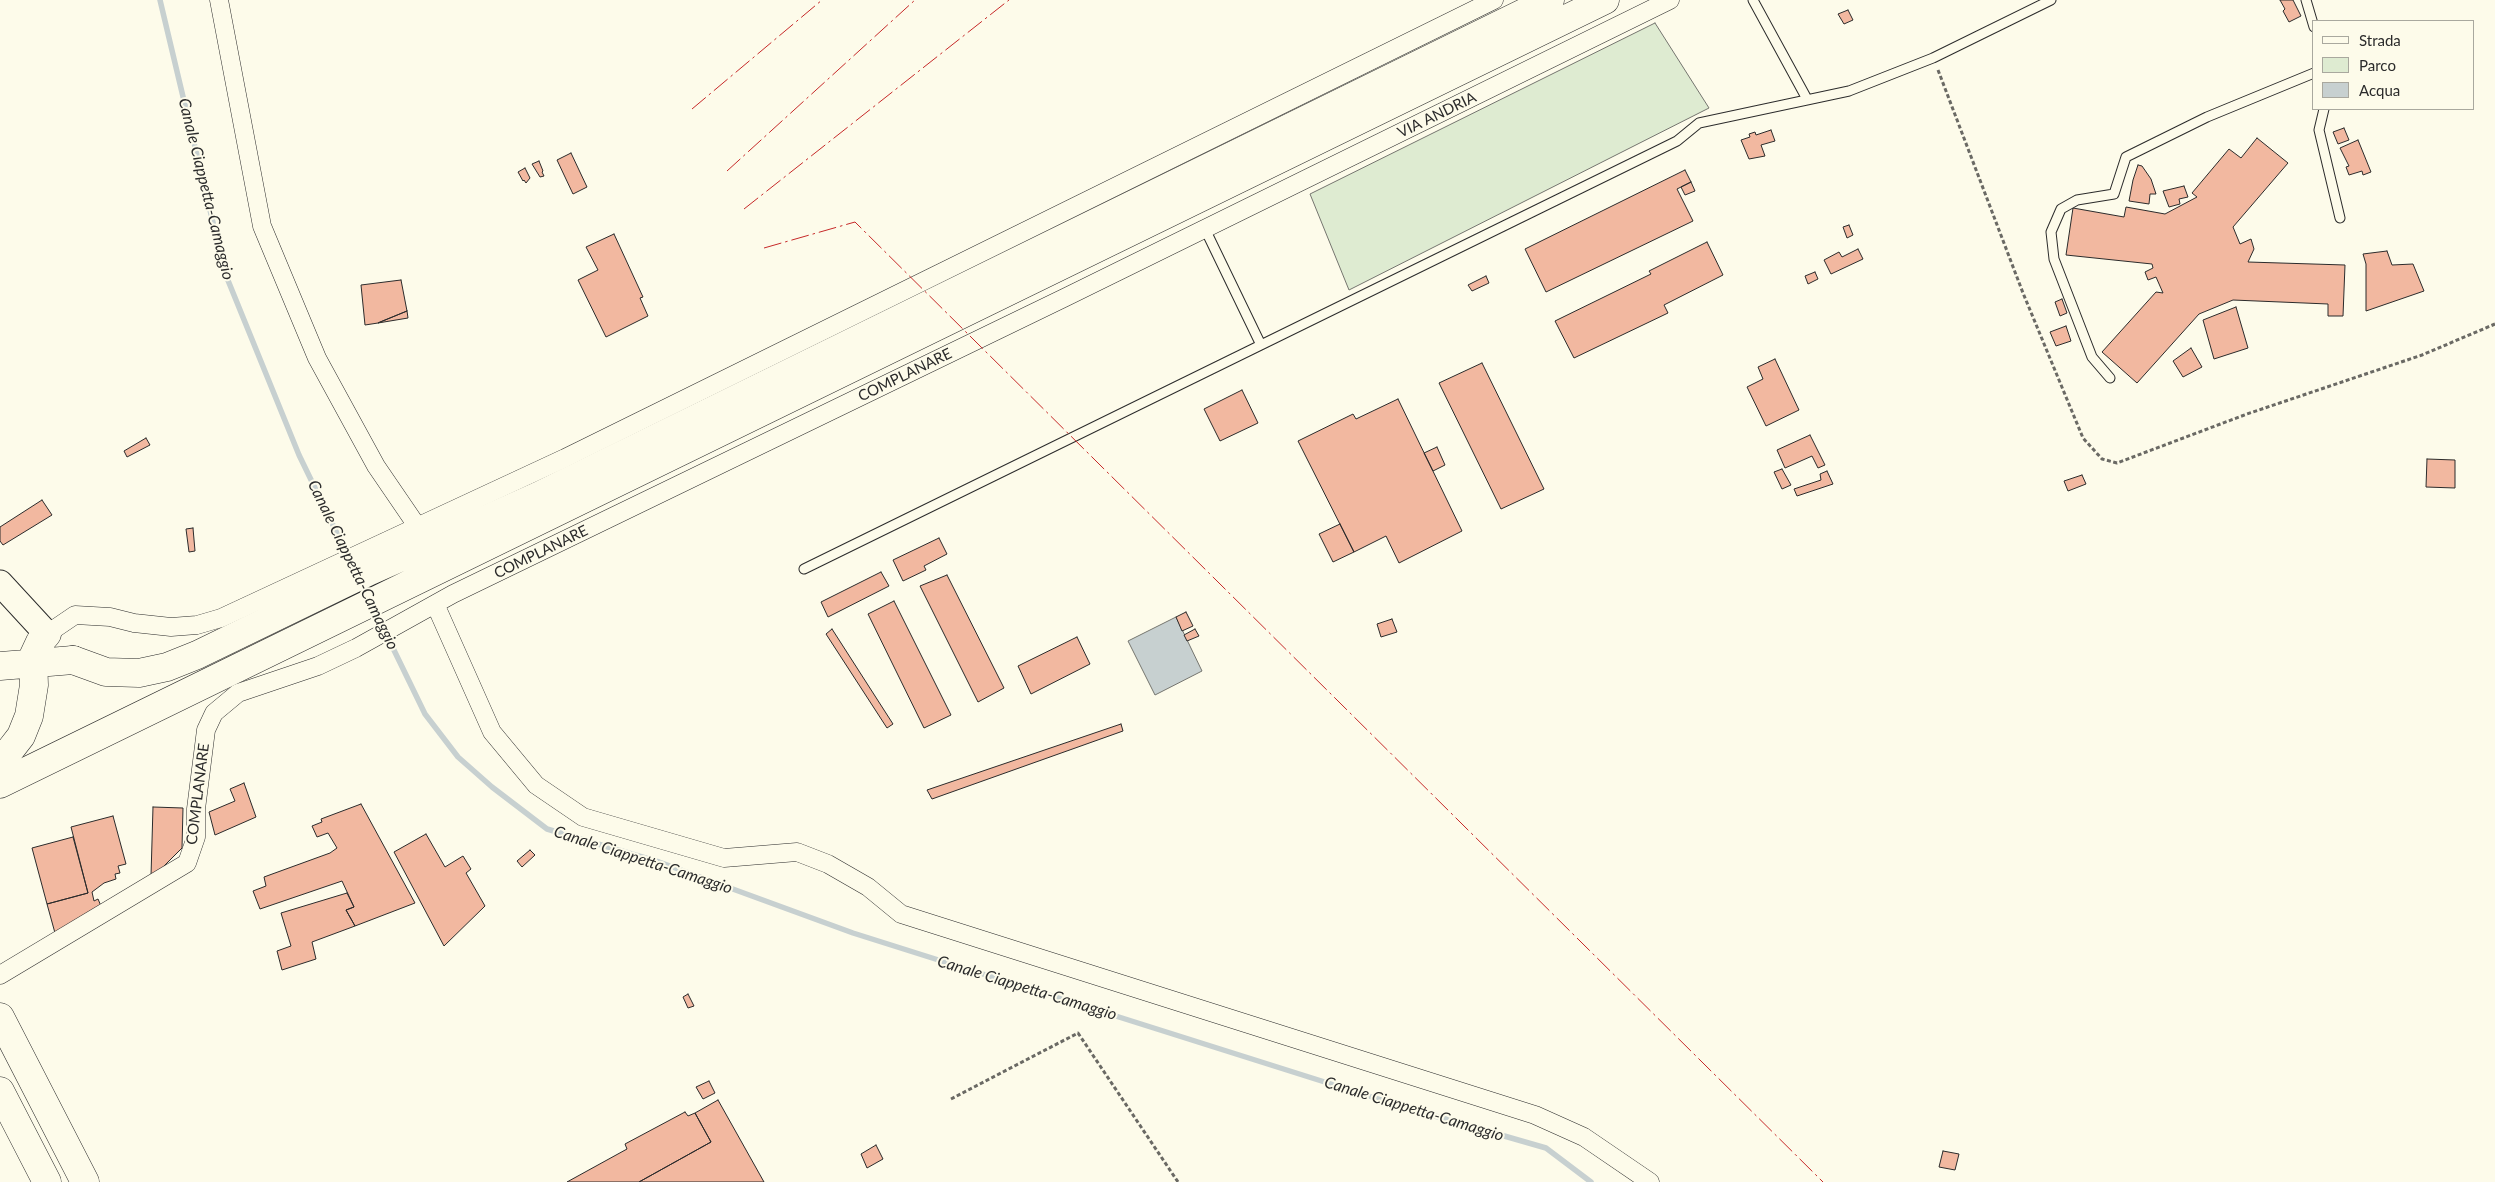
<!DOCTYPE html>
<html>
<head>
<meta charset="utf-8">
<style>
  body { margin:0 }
  #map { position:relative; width:2495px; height:1182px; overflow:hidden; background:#fdfbea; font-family:Lato,sans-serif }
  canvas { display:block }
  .legend { position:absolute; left:2312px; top:20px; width:162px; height:90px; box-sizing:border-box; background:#fdfbea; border:1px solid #a9a89e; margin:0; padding:6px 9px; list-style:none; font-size:15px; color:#2b2b2b }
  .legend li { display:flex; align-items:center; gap:10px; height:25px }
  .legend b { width:25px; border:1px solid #a9a89e }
</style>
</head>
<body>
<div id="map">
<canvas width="2495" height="1182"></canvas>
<ul class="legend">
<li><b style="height:6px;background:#fdfbea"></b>Strada</li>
<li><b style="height:14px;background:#deebd1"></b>Parco</li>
<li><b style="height:14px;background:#c7d0d0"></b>Acqua</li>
</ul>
</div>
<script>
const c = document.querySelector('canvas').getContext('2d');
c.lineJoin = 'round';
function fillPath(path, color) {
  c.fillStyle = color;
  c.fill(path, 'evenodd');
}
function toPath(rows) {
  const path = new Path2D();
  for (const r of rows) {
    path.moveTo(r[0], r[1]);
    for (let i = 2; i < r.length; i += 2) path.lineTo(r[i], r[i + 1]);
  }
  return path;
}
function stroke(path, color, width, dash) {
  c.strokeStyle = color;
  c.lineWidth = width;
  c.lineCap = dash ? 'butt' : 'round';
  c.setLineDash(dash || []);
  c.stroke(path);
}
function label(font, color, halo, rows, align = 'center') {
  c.font = font + ' Lato,sans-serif';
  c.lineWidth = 4;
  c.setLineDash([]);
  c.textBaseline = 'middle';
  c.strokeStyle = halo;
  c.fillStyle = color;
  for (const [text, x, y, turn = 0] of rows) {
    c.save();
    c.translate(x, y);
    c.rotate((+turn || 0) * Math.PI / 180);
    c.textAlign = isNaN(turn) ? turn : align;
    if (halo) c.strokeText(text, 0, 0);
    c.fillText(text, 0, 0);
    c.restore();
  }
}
const green = toPath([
  [1655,23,1709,108,1349,290,1310,194,1655,23]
]);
const water = toPath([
  [1176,617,1202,671,1155,695,1128,641,1176,617]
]);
const stream = toPath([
  [160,0,225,273,299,455,348,556],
  [374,609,425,714,458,757,492,787,547,829,659,862,853,933,1407,1108,1546,1148,1591,1182]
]);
const building = toPath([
  [2280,0,2293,0,2301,16,2289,22,2283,11,2285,9,2280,0],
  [1848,10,1853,20,1844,24,1838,14,1848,10],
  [2344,128,2349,140,2338,144,2333,132,2344,128],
  [1771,130,1775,141,1761,145,1765,156,1749,159,1741,140,1750,137,1749,134,1755,132,1756,135,1771,130],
  [2257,138,2288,163,2233,227,2240,244,2251,239,2254,249,2248,262,2345,265,2343,316,2328,316,2328,304,2233,300,2199,314,2137,383,2102,352,2156,292,2163,293,2156,277,2148,280,2145,272,2153,268,2152,264,2066,255,2073,208,2124,217,2126,207,2165,214,2197,197,2192,193,2229,149,2241,158,2257,138],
  [2358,140,2371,172,2363,175,2362,171,2349,175,2346,167,2349,166,2340,148,2358,140],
  [571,153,587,187,573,194,557,160,571,153],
  [539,161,543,171,542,172,544,176,540,177,532,164,539,161],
  [2138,165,2142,166,2151,179,2156,194,2150,194,2149,204,2129,201,2133,180,2138,165],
  [525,168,530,178,526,183,524,180,523,181,518,172,525,168],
  [1685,170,1691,182,1677,189,1693,221,1546,292,1525,249,1685,170],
  [1691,182,1695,191,1685,195,1681,187,1691,182],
  [2184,186,2188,197,2179,199,2180,204,2169,207,2163,191,2184,186],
  [1849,225,1853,235,1847,238,1843,227,1849,225],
  [614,234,643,297,640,298,648,316,606,337,578,280,598,270,586,247,614,234],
  [1707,242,1723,275,1664,305,1668,313,1574,358,1555,321,1651,274,1649,271,1707,242],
  [1858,249,1863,259,1831,274,1824,260,1839,252,1842,257,1858,249],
  [2387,251,2392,265,2413,264,2424,291,2366,311,2366,264,2363,254,2387,251],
  [1815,272,1818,279,1808,284,1805,276,1815,272],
  [1486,276,1489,283,1472,291,1468,285,1486,276],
  [401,280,407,311,378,323,365,325,361,285,401,280],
  [2062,299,2067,313,2060,316,2055,302,2062,299],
  [2236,307,2248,348,2214,359,2203,320,2236,307],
  [407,311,408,318,378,323,380,322,407,311],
  [2066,326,2071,341,2056,346,2050,332,2066,326],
  [2191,348,2202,367,2183,377,2173,361,2191,348],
  [1775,359,1799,410,1766,426,1747,387,1763,379,1758,367,1775,359],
  [1482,363,1544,489,1501,509,1439,383,1482,363],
  [1242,390,1258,423,1220,441,1204,409,1242,390],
  [1398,399,1462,531,1399,563,1386,536,1354,552,1298,441,1353,414,1356,419,1398,399],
  [1810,435,1825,465,1818,468,1812,456,1785,468,1777,450,1810,435],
  [146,438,150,445,127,457,124,451,146,438],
  [1437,447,1445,465,1433,471,1424,453,1437,447],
  [2427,459,2455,460,2455,488,2426,487,2427,459],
  [1782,469,1791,485,1782,489,1774,472,1782,469],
  [1827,471,1833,484,1797,496,1794,489,1821,480,1820,474,1827,471],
  [2082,475,2086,484,2068,491,2064,481,2082,475],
  [42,500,52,515,3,545,0,541,0,527,42,500],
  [1340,524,1354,552,1333,562,1319,534,1340,524],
  [193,528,195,551,189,552,186,529,193,528],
  [939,538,947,554,924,566,926,570,903,581,893,560,939,538],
  [881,572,889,586,828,617,821,602,881,572],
  [947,575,1004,688,978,702,920,586,947,575],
  [894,601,951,715,924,728,868,614,894,601],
  [1186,612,1193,626,1182,631,1176,617,1186,612],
  [1392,619,1397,632,1381,637,1377,624,1392,619],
  [832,629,893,724,887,728,826,634,832,629],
  [1195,629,1199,636,1187,641,1184,635,1195,629],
  [1077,637,1090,664,1031,694,1018,666,1077,637],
  [1121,724,1123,731,932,799,927,790,1121,724],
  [244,783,256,817,215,835,209,812,235,801,230,789,244,783],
  [361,804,415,903,355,926,346,910,354,907,342,881,260,909,253,891,266,886,264,877,330,853,337,848,328,833,317,837,312,826,322,822,321,819,361,804],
  [153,807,183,808,182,848,158,872,151,876,153,807],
  [113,816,126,864,118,866,120,873,115,874,116,879,104,883,92,892,94,901,98,899,101,906,55,933,47,904,88,893,71,827,113,816],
  [426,834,445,867,463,856,471,869,466,873,485,906,444,946,394,852,426,834],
  [73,837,88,893,47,904,32,848,73,837],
  [530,850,535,855,522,867,517,861,530,850],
  [347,893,354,907,346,910,355,926,312,942,316,959,282,970,277,951,291,946,281,913,347,893],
  [688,994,694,1006,688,1008,683,997,688,994],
  [709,1081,715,1093,703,1099,696,1087,709,1081],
  [718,1100,764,1182,639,1182,711,1142,695,1113,718,1100],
  [685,1112,688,1116,695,1113,711,1142,639,1182,567,1182,627,1149,625,1144,685,1112],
  [876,1145,883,1159,867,1168,861,1154,876,1145],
  [1943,1151,1959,1154,1955,1170,1939,1167,1943,1151]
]);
const path = toPath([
  [1938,70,2023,293,2083,438,2102,459,2117,463,2247,414,2422,355,2495,324],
  [951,1099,1078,1033,1178,1182]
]);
const lane = toPath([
  [1753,0,1807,99],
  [2306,0,2314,27],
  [2324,109,2319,130,2340,218],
  [1205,229,1261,345],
  [2110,378,2092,357,2054,259,2051,232,2061,209,2077,200,2114,194,2126,157,2207,117,2314,73],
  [804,569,1677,141,1699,123,1849,91,1933,58,2051,0]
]);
const street = toPath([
  [219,0,262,226,317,358,376,466,417,526],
  [436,606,492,732,536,785,583,817,724,858,797,852,828,864,868,887,901,914,1535,1115,1584,1137,1650,1182],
  [47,634,75,615,110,617,134,623,171,627,197,625,221,618,565,458,1494,0],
  [0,975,187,863,196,837,196,809,206,730,214,713,238,693,318,666,356,648,453,594,1064,298,1670,0]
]);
const secondary = toPath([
  [0,583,47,634]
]);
const primary = toPath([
  [0,666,73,660],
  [0,763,21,736,29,716,34,685,33,657,40,642,47,634]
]);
const highway = toPath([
  [73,660,106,672,139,673,167,667,197,655,370,571,538,496,1550,0],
  [0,784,1605,0],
  [0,1017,85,1182],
  [0,1091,47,1182]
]);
const power = toPath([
  [692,109,822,0],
  [727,171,915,0],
  [744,209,1009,0],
  [764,248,855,222,1823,1182]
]);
const streetNames = [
  ["VIA ANDRIA",1437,115,-26],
  ["COMPLANARE",905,375,-26],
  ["COMPLANARE",541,552,-26],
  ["COMPLANARE",198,794,-83]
];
const waterNames = [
  ["Canale Ciappetta-Camaggio",206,189,76],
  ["Canale Ciappetta-Camaggio",353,565,64],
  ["Canale Ciappetta-Camaggio",643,860,18],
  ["Canale Ciappetta-Camaggio",1027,988,17],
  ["Canale Ciappetta-Camaggio",1414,1109,17]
];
fillPath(green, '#deebd1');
stroke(green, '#74746e', 1);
fillPath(water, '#c7d0d0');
stroke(water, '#74746e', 1);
stroke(stream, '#c7d0d0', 5.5);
fillPath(building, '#f2b8a0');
stroke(building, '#2b2b2b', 1);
stroke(lane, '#2b2b2b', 11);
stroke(street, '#2b2b2b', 19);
stroke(secondary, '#2b2b2b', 27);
stroke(primary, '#2b2b2b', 29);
stroke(highway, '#2b2b2b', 29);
stroke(path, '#6a6964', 3, [4, 2.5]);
stroke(lane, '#fdfbea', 9);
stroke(street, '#fdfbea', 18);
stroke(secondary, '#fdfbea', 25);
stroke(primary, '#fdfbea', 28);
stroke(highway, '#fdfbea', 28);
stroke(power, '#c62828', 1, [18, 4, 2.5, 4]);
label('15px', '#2b2b2b', '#fdfbea', streetNames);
label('italic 16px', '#2b2b2b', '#fdfbea', waterNames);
</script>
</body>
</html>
